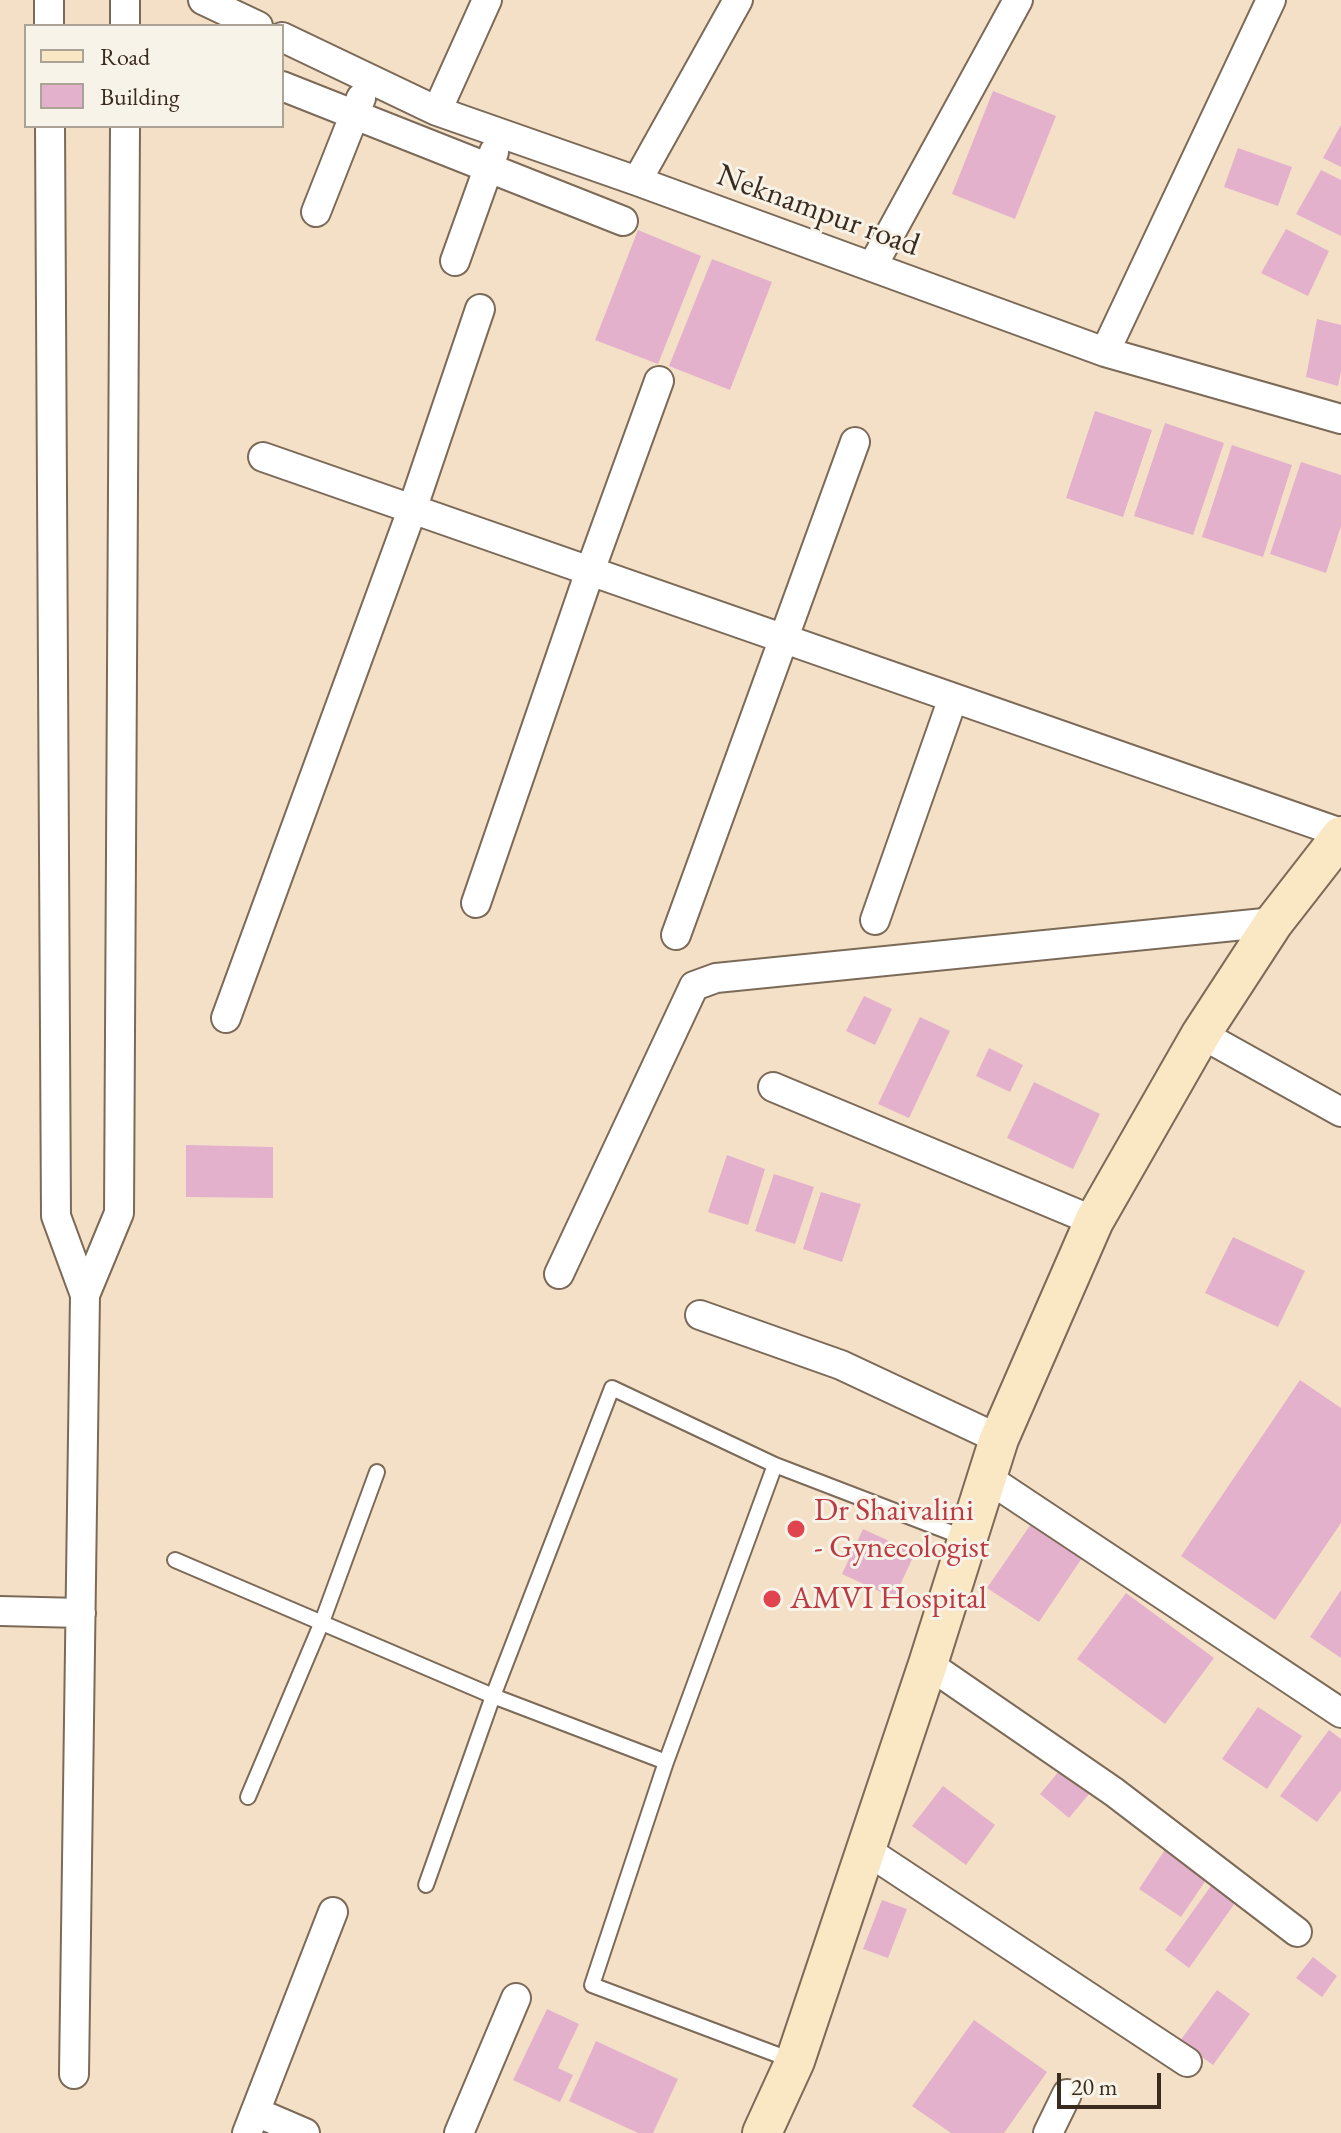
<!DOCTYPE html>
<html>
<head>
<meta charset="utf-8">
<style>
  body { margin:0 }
  #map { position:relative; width:1341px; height:2133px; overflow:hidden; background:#f4e0c6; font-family:"EB Garamond",serif }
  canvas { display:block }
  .legend { position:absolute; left:24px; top:24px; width:260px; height:104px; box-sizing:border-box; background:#f7f3e8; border:2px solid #aca397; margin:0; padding:10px 14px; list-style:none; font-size:24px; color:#3b2a1e }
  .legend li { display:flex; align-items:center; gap:16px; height:40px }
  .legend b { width:40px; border:2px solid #aca397 }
  .scale { position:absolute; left:1057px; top:2073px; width:104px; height:36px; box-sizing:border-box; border:4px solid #3b2a1e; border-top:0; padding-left:10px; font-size:24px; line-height:28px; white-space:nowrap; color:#3b2a1e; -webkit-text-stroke:6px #f7f3e8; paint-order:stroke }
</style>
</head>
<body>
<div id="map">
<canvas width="1341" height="2133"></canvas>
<ul class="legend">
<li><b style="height:10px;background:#fae7c3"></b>Road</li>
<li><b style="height:22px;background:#e4b1cc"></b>Building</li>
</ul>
<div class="scale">20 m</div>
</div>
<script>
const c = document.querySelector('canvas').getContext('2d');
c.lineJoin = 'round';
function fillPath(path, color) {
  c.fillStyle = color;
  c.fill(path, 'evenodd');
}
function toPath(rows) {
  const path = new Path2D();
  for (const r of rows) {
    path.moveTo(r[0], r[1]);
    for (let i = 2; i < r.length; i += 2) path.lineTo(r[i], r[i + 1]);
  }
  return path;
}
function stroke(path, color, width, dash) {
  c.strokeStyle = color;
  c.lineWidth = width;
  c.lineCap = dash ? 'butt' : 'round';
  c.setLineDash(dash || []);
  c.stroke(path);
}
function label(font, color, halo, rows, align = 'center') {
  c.font = font + ' "EB Garamond",serif';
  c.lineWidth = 6;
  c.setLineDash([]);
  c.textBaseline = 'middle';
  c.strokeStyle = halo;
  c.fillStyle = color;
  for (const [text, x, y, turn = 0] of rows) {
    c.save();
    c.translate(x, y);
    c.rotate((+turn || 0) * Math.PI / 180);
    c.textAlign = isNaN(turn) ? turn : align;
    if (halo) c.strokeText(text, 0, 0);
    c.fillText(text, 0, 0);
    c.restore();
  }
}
const building = toPath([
  [993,91,1056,116,1015,219,952,194],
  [1341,125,1341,167,1323,158],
  [1238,148,1292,167,1278,206,1224,187],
  [1321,170,1341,180,1341,236,1296,214],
  [1286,229,1329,251,1308,296,1261,273],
  [638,230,701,256,658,364,595,340],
  [712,259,772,282,730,390,669,366],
  [1317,319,1341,325,1341,371,1338,386,1306,377],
  [1095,411,1152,430,1123,517,1066,498],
  [1165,423,1224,443,1193,535,1134,516],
  [1232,445,1292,465,1263,557,1202,537],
  [1301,462,1341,475,1341,526,1326,573,1270,554],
  [864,996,892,1009,875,1045,846,1031],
  [920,1017,950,1031,909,1118,878,1104],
  [989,1048,1023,1065,1010,1092,976,1076],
  [1034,1082,1100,1114,1073,1169,1007,1138],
  [186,1145,273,1147,273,1198,186,1197],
  [727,1155,765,1169,748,1225,708,1212],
  [774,1174,814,1187,795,1244,755,1231],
  [821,1192,861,1204,842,1262,803,1249],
  [1233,1237,1305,1271,1278,1327,1205,1293],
  [1300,1380,1341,1408,1341,1523,1275,1620,1181,1556],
  [1031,1524,1082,1558,1039,1622,987,1588],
  [863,1529,915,1553,894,1598,842,1574],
  [1341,1590,1341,1658,1310,1637],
  [1126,1593,1214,1658,1165,1724,1077,1659],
  [1258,1707,1302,1736,1267,1789,1222,1759],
  [1329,1730,1341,1739,1341,1790,1317,1822,1280,1796],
  [1060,1770,1089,1794,1069,1818,1040,1794],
  [943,1786,995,1825,966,1865,912,1826],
  [1166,1848,1208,1877,1181,1917,1139,1889],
  [1211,1886,1235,1903,1189,1968,1165,1950],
  [882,1900,907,1909,888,1958,863,1949],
  [1313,1957,1337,1976,1322,1997,1296,1978],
  [1217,1990,1250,2014,1213,2065,1180,2041],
  [547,2009,579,2024,558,2068,573,2075,560,2102,513,2080],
  [974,2020,1047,2072,1004,2133,951,2133,912,2106],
  [596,2041,678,2079,653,2133,638,2133,569,2101]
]);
const lane = toPath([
  [175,1560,493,1696,666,1762],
  [248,1797,322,1622,377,1472],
  [426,1885,493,1696,612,1388,775,1465],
  [794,2061,592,1985,666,1762,775,1465,965,1538]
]);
const street = toPath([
  [49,0,49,26],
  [203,0,258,26],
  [125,26,125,0],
  [282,37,437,111,637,181,1105,352,1341,419],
  [282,86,623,221],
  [437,111,487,0],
  [50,126,56,1216,85,1295,74,2074],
  [637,181,738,0],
  [316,212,361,98],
  [455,261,494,152],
  [872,267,1018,0],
  [1105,352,1271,0],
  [263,457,1341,833],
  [476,903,590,571,659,381],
  [875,920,953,698],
  [676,935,855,442],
  [226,1018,412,510,480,309],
  [1201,1034,1341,1112],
  [773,1087,1094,1221],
  [559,1274,694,986,716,978,1274,922],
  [85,1295,119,1213,125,126],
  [700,1315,841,1365,999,1439],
  [989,1479,1341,1713],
  [0,1611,81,1613],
  [928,1664,1114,1792,1297,1932],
  [866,1850,1187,2062],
  [256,2112,305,2133],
  [247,2133,333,1912],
  [459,2133,516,1998],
  [1048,2133,1067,2094]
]);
const secondary = toPath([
  [762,2133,795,2061,928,1664,999,1439,1094,1221,1201,1034,1274,922,1341,836]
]);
const markers = [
  [796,1529,10,"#e0444e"],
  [772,1599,10,"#e0444e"]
];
const streetNames = [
  ["Neknampur road",818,211,20]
];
const healthNames = [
  ["Dr Shaivalini",814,1511],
  ["- Gynecologist",814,1548],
  ["AMVI Hospital",790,1599]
];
fillPath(building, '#e4b1cc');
stroke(lane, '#7c6a59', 18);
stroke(street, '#7c6a59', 32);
stroke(secondary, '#7c6a59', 42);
stroke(lane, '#fff', 14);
stroke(street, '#fff', 28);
stroke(secondary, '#fae7c3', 38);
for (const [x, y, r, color] of markers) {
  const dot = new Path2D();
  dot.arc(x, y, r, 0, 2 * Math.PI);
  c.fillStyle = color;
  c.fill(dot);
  stroke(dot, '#f7f3e8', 3);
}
label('32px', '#3b2a1e', '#f7f3e8', streetNames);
label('32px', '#be3a42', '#f7f3e8', healthNames, 'left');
</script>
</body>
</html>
